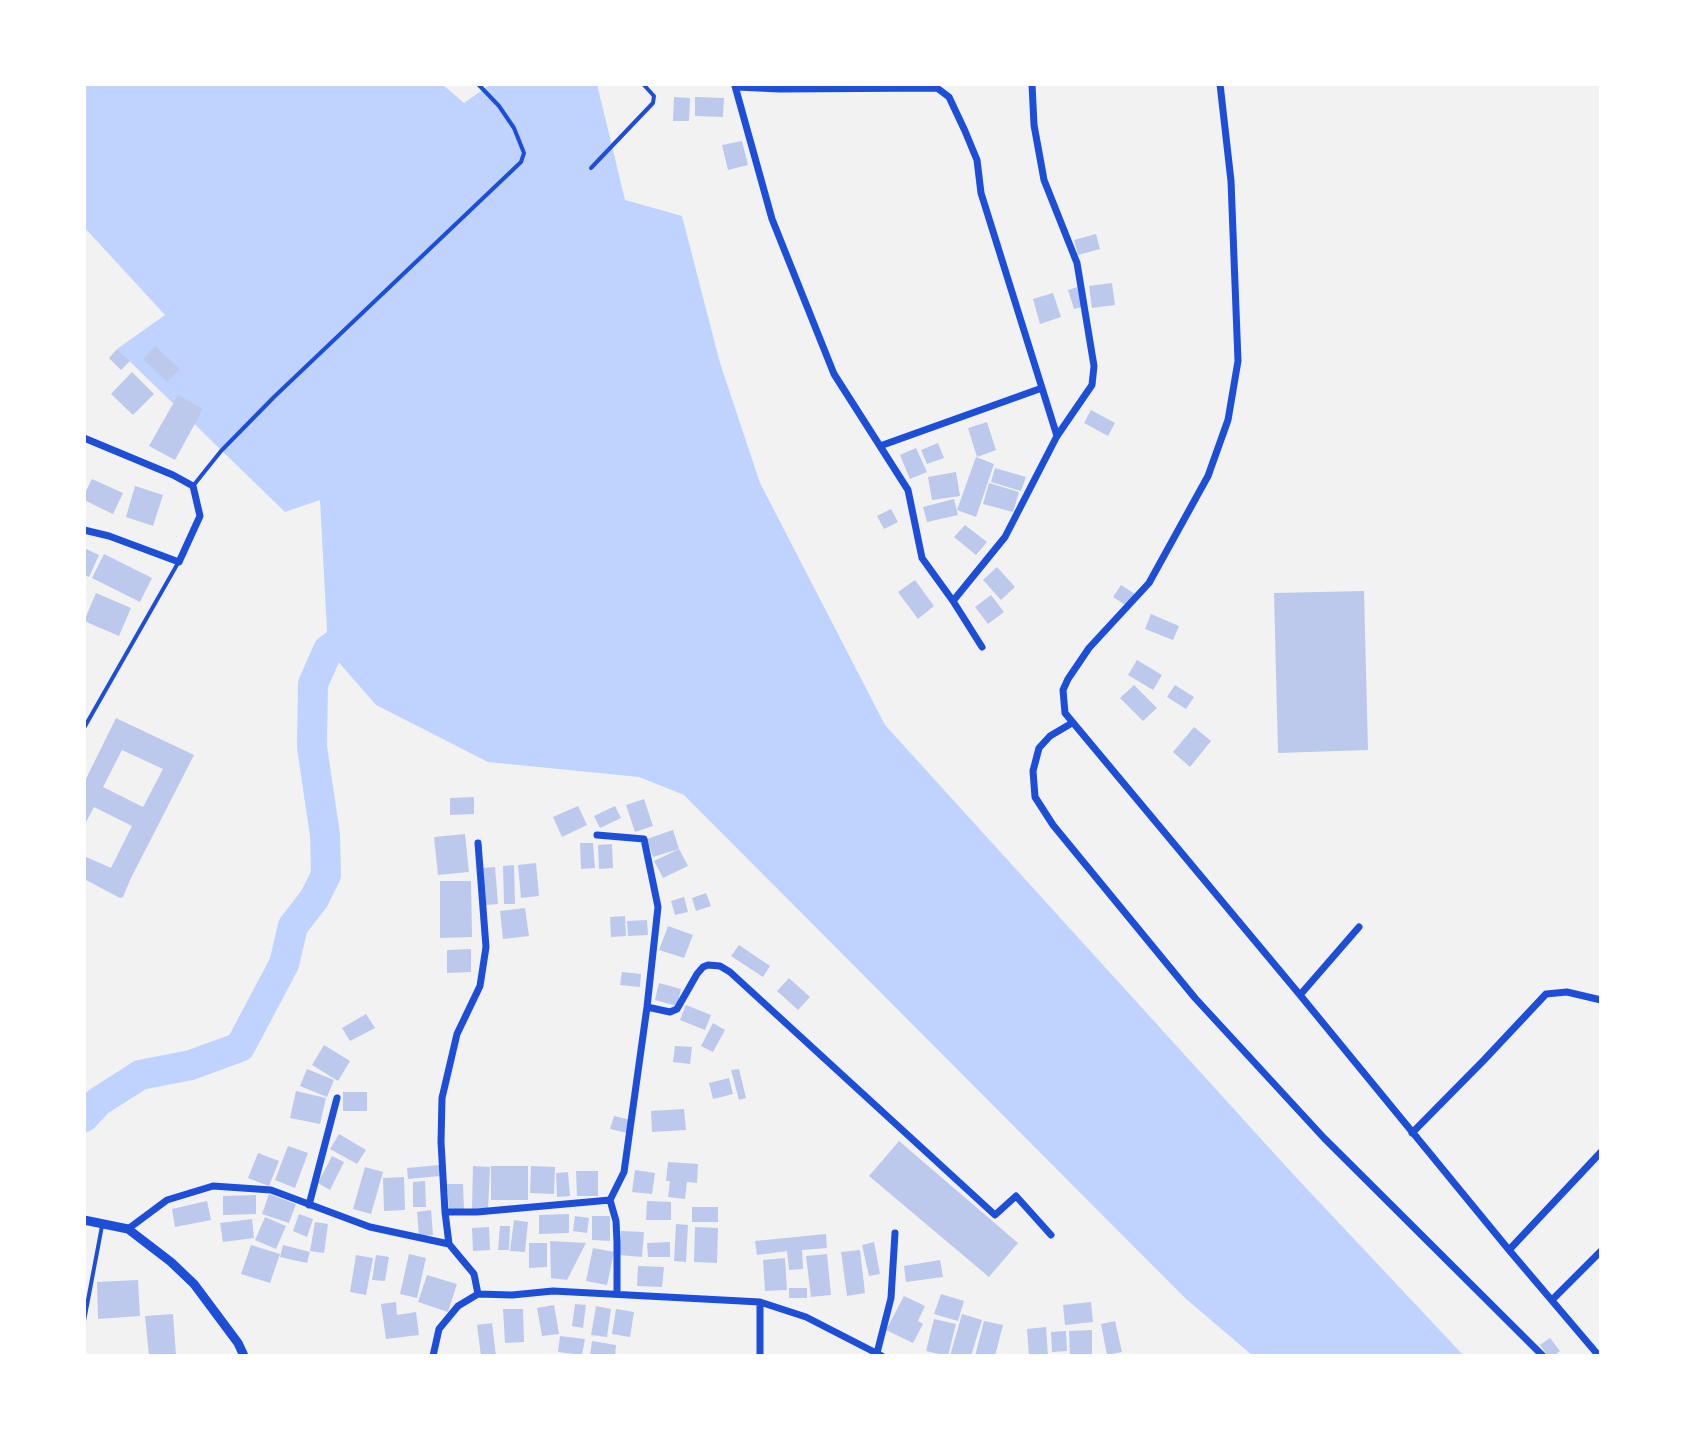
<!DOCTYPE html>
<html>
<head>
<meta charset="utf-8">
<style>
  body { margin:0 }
  #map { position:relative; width:1685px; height:1440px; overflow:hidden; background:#f2f2f2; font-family:Inter,sans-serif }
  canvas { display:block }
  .frame { position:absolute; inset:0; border:86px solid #fff; pointer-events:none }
</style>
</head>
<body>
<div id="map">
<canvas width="1685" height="1440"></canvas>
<div class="frame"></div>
</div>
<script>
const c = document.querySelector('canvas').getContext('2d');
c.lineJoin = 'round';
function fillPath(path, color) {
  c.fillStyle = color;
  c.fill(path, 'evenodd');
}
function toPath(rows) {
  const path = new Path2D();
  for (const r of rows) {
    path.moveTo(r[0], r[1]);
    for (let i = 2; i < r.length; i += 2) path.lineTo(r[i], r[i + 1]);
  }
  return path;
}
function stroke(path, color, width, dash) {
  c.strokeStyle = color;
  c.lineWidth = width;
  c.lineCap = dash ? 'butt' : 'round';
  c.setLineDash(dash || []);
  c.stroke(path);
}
const water = toPath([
  [84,84,442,84,464,103,491,84,597,84,625,200,682,216,720,363,760,483,885,725,1292,1173,1464,1356,1253,1356,1185,1298,684,795,639,777,488,762,376,705,328,650,320,500,285,512,117,349,165,315,84,227]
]);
const river = toPath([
  [84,1117,98,1102,140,1075,191,1065,240,1047,284,964,293,926,314,899,326,875,325,835,312,747,313,684,328,650,360,626]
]);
const building = toPath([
  [674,97,690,98,689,121,673,121],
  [695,97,724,98,723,117,695,116],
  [742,141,748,165,728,170,722,145],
  [1096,234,1100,249,1078,255,1074,240],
  [1112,283,1115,305,1092,308,1089,286],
  [1077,287,1083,307,1074,309,1068,290],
  [1053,293,1061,317,1040,324,1033,299],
  [155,346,180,369,167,382,143,359],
  [117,349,130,361,121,370,109,358],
  [132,372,154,394,133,415,111,394],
  [178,395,203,409,175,460,149,446],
  [1091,410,1115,423,1108,436,1084,423],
  [987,422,996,450,977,457,968,428],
  [938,443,944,458,927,464,921,450],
  [916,448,927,472,910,479,900,455],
  [976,457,994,464,976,517,957,510],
  [995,468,1026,477,1021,491,991,482],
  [956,472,960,496,932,500,928,477],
  [92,479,123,493,113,514,84,500,84,495],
  [989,483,1019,492,1013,512,983,504],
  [135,486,163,495,153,526,126,517],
  [954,499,958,515,927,522,923,507],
  [891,509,898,522,884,529,877,516],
  [965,525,987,542,976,555,954,537],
  [84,548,99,555,89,577,84,575],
  [104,554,152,578,140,602,92,578],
  [997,567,1015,587,1001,600,983,580],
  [915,580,934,606,918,619,898,592],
  [1121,585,1135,594,1127,606,1113,597],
  [1364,591,1368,750,1278,753,1274,593],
  [96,593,131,608,119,636,84,621],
  [991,595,1004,612,988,624,975,607],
  [1151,614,1179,626,1173,640,1145,629],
  [1137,660,1162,675,1153,690,1128,675],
  [1134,685,1157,708,1143,721,1120,698],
  [1175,685,1194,697,1186,709,1167,697],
  [116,718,194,755,131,878,123,897,120,898,84,879,84,856,111,868,132,826,94,807,84,826,84,783],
  [122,750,163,769,143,807,103,787],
  [1194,727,1211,741,1190,767,1173,752],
  [474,797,474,814,450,815,450,798],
  [644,799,653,826,635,832,626,805],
  [578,806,587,825,562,837,553,817],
  [615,806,621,818,600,828,594,816],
  [673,830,679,849,653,857,647,839],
  [465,834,469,872,438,875,434,837],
  [580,843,593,843,595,868,581,869],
  [612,844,613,868,599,869,598,845],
  [679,849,688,866,663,878,654,861],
  [536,863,539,896,521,898,518,865],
  [514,865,515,904,504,904,503,866],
  [495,867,498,904,486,905,483,868],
  [440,881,471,881,472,937,440,938],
  [706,893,711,906,696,911,692,898],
  [684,897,688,912,675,915,671,901],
  [525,908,529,936,503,939,500,911],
  [625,916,626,936,611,937,610,917],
  [647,920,648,935,628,936,627,921],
  [668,926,693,935,684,958,659,950],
  [739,945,770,966,763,977,731,956],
  [471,949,471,972,447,973,447,950],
  [622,972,641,974,640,987,620,985],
  [789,978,810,997,798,1010,777,991],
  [659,983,681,989,677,1006,655,1000],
  [686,1005,711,1015,705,1030,680,1020],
  [366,1014,375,1028,350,1041,342,1028],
  [713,1023,725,1030,713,1052,701,1046],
  [324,1045,350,1061,338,1081,312,1065],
  [675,1046,692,1047,690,1064,673,1062],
  [307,1069,334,1080,327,1097,300,1086],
  [739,1069,746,1098,739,1100,731,1070],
  [729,1078,733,1094,713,1099,709,1083],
  [296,1091,326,1098,320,1124,290,1118],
  [343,1092,367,1092,367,1111,343,1111],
  [684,1109,686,1130,652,1132,651,1111],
  [614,1116,631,1120,627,1133,610,1129],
  [339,1134,366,1150,357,1164,330,1149],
  [899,1141,1018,1243,989,1277,869,1176],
  [288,1146,308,1153,295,1188,275,1180],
  [258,1153,279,1161,269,1186,248,1178],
  [332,1156,344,1162,330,1190,318,1183],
  [668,1162,698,1164,697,1183,687,1182,685,1199,668,1197,670,1181,666,1181],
  [439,1165,440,1176,408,1179,407,1168],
  [473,1166,490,1167,488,1210,472,1209],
  [491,1166,528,1166,528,1200,491,1200],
  [531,1166,555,1167,554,1194,530,1193],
  [365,1167,383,1172,371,1214,353,1209],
  [635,1170,655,1173,652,1194,632,1192],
  [576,1171,598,1171,598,1196,577,1196],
  [568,1172,570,1196,557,1197,556,1173],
  [404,1177,405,1210,384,1211,383,1178],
  [425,1181,426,1207,413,1207,413,1182],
  [447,1184,463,1184,464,1210,449,1210],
  [269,1194,296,1204,289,1223,262,1214],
  [256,1195,256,1214,223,1215,223,1196],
  [207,1201,211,1220,175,1227,172,1209],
  [647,1201,671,1202,671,1220,646,1220],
  [692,1207,718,1207,718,1222,692,1222],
  [431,1210,433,1235,419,1236,417,1212],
  [299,1214,313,1219,307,1237,293,1231],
  [569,1214,569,1233,539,1234,539,1215],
  [575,1216,589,1218,587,1233,573,1231],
  [592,1216,610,1216,610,1241,592,1240],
  [265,1217,286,1226,276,1249,255,1240],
  [252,1219,254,1238,223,1242,220,1223],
  [514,1220,528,1222,525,1252,510,1251],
  [315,1222,328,1224,324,1253,310,1251],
  [676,1224,688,1225,686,1262,674,1261],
  [500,1226,510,1226,509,1250,498,1250],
  [489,1227,490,1250,473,1251,472,1228],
  [695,1227,718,1228,717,1263,694,1262],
  [621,1231,644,1232,642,1257,619,1255],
  [826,1234,827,1248,802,1250,803,1269,789,1270,787,1251,757,1255,755,1241],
  [550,1241,586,1243,567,1280,551,1278],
  [670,1242,670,1257,648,1257,647,1243],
  [874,1242,880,1274,869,1276,862,1245],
  [529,1243,547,1243,547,1267,529,1268],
  [251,1245,280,1254,270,1283,241,1274],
  [283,1245,310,1252,307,1263,280,1257],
  [593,1248,614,1252,607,1285,586,1281],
  [860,1250,865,1293,847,1296,841,1252],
  [409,1254,426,1258,417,1298,400,1294],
  [827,1254,831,1295,811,1297,806,1256],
  [356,1255,373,1258,366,1295,350,1292],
  [376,1255,389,1257,385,1281,372,1280],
  [785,1258,787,1290,765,1291,763,1260],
  [940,1260,943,1277,906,1282,904,1266],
  [638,1266,664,1267,662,1287,637,1286],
  [427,1275,457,1284,448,1312,418,1302],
  [138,1280,140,1316,98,1319,97,1282],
  [789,1288,807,1288,807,1298,789,1298],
  [941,1294,964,1301,958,1321,934,1314],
  [904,1296,925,1306,918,1321,923,1324,913,1343,886,1330],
  [396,1302,397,1315,416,1312,419,1335,386,1339,381,1304],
  [1091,1302,1093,1322,1065,1325,1063,1305],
  [575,1304,586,1305,583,1328,572,1326],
  [554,1305,559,1334,542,1336,537,1308],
  [596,1306,611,1309,607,1337,591,1335],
  [503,1309,523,1309,524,1342,505,1343],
  [616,1309,634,1312,630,1337,612,1334],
  [173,1314,176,1356,149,1356,145,1316],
  [962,1314,982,1320,971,1356,950,1356],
  [934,1319,956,1324,948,1356,926,1351],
  [984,1321,1003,1325,995,1356,975,1356],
  [1115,1321,1122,1352,1107,1355,1101,1324],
  [492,1323,496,1356,481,1356,477,1325],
  [1046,1327,1048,1356,1029,1356,1027,1329],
  [1092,1330,1092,1356,1070,1356,1069,1331],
  [1066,1331,1067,1351,1052,1352,1051,1332],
  [560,1336,585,1339,582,1355,558,1352],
  [1550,1338,1560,1351,1554,1356,1548,1356,1540,1345],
  [592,1341,616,1345,615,1356,590,1356]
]);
const service = toPath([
  [591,168,653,103,654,96,643,84],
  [193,486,221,451,274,397,521,162,524,153,514,128,499,106,478,84],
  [84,728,178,563],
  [84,1321,102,1226]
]);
const minor = toPath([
  [1220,84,1231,181,1238,361,1228,420,1208,476,1149,583,1089,648,1068,679,1063,690,1065,713,1300,995,1509,1250,1599,1356],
  [735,86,772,219,834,374,908,490,922,558,953,601],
  [736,87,780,89,937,88,949,97,965,131,977,160,981,193,1042,388,880,446],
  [1042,388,1057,436],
  [84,438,173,475,193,486,200,516,179,562,109,536,84,530],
  [982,647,953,601,1005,537,1057,436,1092,385,1094,366,1077,263,1044,180,1034,125,1032,84],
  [1072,723,1050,736,1039,748,1033,771,1035,797,1053,825,1195,998,1324,1138,1543,1356],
  [478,843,486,947,480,986,457,1034,442,1098,441,1142,445,1212,449,1244,474,1274,478,1294],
  [1300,995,1359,927],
  [647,1007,670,1012,677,1009,697,974,703,967,708,965,720,966,730,972,995,1215,1016,1196,1051,1235],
  [1412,1133,1484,1060,1546,994,1567,992,1601,1000],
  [610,1200,616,1221,617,1242,617,1294],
  [309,1205,337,1098],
  [445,1212,477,1212,610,1200,624,1172,647,1007,658,907,644,839,597,835],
  [128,1229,167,1200,213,1186,271,1190,370,1227,449,1244],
  [1509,1250,1601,1152],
  [1552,1300,1601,1251],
  [760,1302,760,1356],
  [877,1353,891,1298,895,1233],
  [433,1356,439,1329,458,1306,478,1294,512,1295,553,1291,760,1302,806,1317,882,1356]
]);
const tertiary = toPath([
  [84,1220,128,1229,171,1262,194,1284,238,1343,244,1356]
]);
fillPath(water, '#bfd3fe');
stroke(river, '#bfd3fe', 30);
fillPath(building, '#bdc9ec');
stroke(service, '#1d4ed8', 4);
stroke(minor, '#1d4ed8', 7);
stroke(tertiary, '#1d4ed8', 9);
</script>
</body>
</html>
